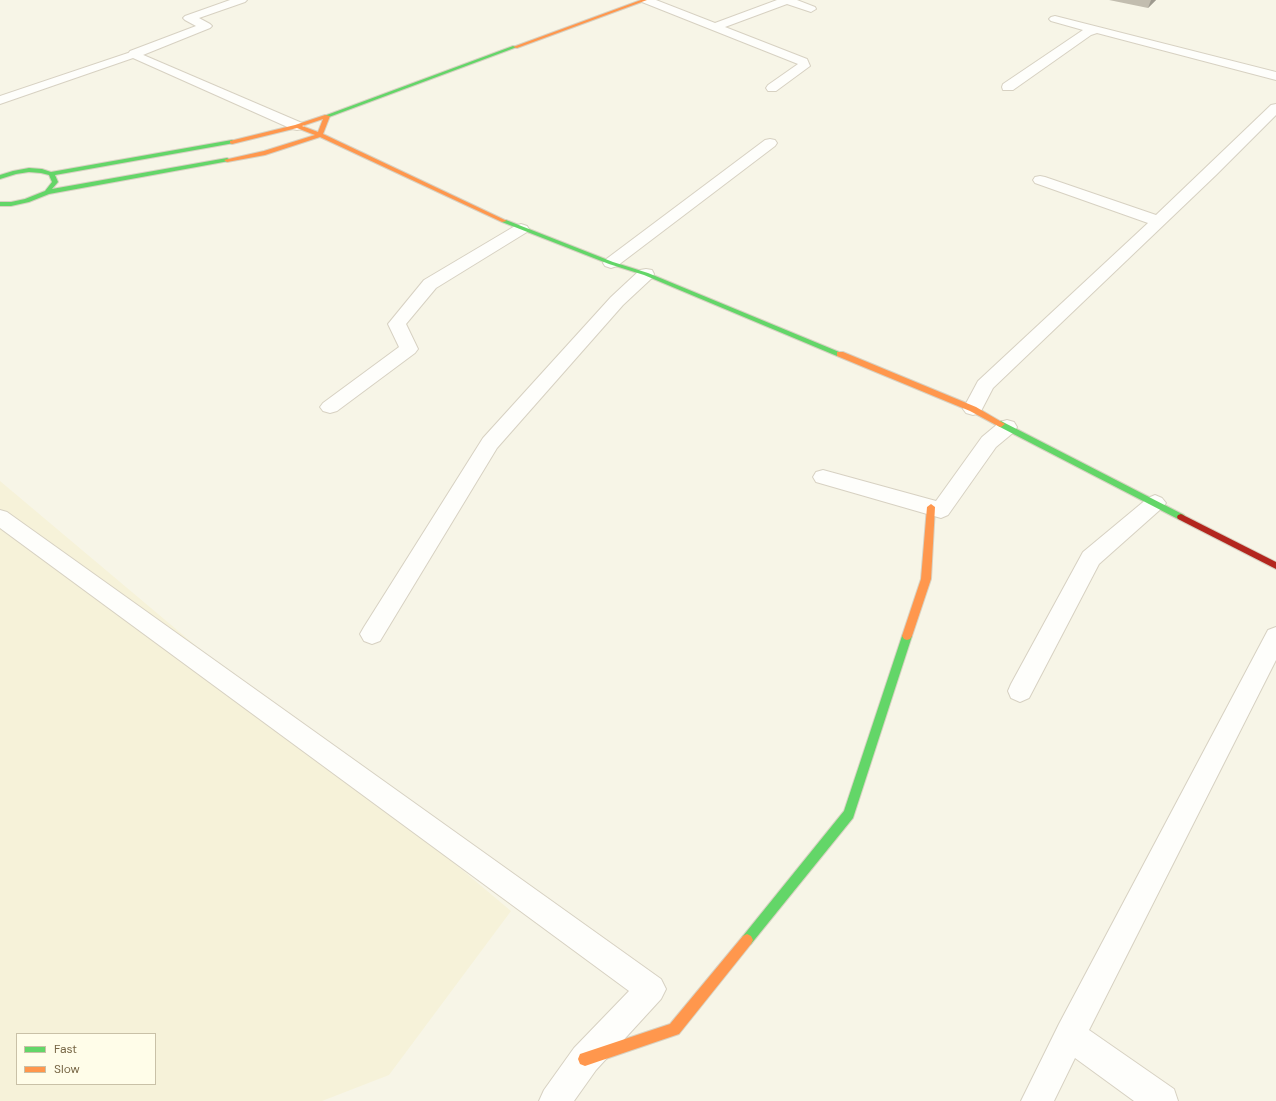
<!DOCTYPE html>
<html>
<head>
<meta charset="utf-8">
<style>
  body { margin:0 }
  #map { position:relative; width:1276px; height:1101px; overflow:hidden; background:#f7f5e7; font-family:"DM Sans",sans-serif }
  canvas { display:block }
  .legend { position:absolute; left:16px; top:1033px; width:140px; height:52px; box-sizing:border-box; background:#fffde9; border:1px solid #c9c1a7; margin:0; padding:5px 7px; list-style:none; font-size:12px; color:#776645 }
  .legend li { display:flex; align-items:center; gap:8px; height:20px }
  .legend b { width:20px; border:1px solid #c9c1a7 }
</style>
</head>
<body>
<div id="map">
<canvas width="1276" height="1101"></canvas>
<ul class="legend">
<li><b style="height:5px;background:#63d668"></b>Fast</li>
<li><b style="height:5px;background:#ff974d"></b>Slow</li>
</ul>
</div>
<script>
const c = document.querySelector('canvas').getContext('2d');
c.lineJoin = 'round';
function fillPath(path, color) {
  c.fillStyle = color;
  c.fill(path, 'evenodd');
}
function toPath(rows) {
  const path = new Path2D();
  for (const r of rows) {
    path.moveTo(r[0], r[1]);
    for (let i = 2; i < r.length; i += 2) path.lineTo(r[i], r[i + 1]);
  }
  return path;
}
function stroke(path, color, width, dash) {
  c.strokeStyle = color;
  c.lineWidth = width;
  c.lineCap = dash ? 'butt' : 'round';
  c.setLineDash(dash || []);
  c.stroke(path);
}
const residential = toPath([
  [0,481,511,911,389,1075,322,1101,0,1101],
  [17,1034,155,1034,155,1084,17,1084]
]);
const lane = toPath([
  [641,0,656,0,715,23,777,0,797,0,815,7,816,9,811,12,787,4,725,27,807,59,810,66,776,91,768,91,766,88,768,85,798,64,642,2,641,0],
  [134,51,302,123,304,126,302,129,297,130,292,129,133,58,0,104,0,96,134,51],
  [0,510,7,512,661,979,666,989,661,999,596,1070,574,1101,539,1101,544,1090,574,1048,629,991,0,528,0,510]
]);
const street = toPath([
  [230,0,247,0,245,2,199,18,210,24,212,26,210,28,138,57,130,57,128,54,130,51,196,26,185,20,183,18,185,16,230,0],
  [1055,16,1276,72,1276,80,1097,33,1091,35,1013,90,1003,90,1002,87,1003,84,1083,30,1051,21,1049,19,1051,17,1055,16],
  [1276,104,1276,115,1216,175,993,388,980,413,973,415,966,413,963,409,978,381,1148,223,1035,183,1033,180,1035,177,1040,176,1045,177,1156,215,1271,105,1276,104],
  [770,139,775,140,777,143,775,146,617,266,611,268,605,266,603,263,605,260,765,140,770,139],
  [521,224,527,226,529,229,527,232,436,288,406,324,418,349,415,353,337,411,330,413,323,411,320,407,323,403,399,347,388,324,424,280,515,226,521,224],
  [646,269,652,270,654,274,652,278,623,305,497,448,380,641,372,644,364,641,360,634,364,627,483,438,611,297,640,270,646,269],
  [1007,420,1014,422,1017,427,1014,432,996,447,948,515,941,518,816,482,813,477,816,472,823,470,936,501,982,437,1000,422,1007,420],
  [1155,495,1162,498,1166,503,1162,508,1099,564,1029,698,1020,702,1011,698,1008,691,1011,684,1083,552,1148,498,1155,495],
  [1276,627,1276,660,1089,1030,1174,1089,1178,1101,1134,1101,1075,1058,1054,1101,1021,1101,1059,1024,1268,630,1276,627]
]);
const fast = toPath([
  [513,46,517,47,329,117,324,116,513,46],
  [232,140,234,141,234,143,55,175,58,182,52,189,227,158,229,159,229,161,49,194,29,202,11,206,0,206,0,202,11,202,25,199,45,191,52,182,49,175,41,173,29,172,16,174,0,179,0,175,13,171,29,168,42,169,51,172,232,140],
  [502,220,506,220,613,262,648,273,844,354,840,356,837,356,644,275,609,264,502,222,502,220],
  [1001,421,1184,515,1185,517,1184,519,1178,519,998,426,997,424,998,422,1001,421],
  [907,632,910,633,912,636,853,818,751,944,747,946,743,944,741,940,743,936,844,811,902,636,904,633,907,632]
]);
const slow = toPath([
  [641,0,647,0,517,48,513,47,641,0],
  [325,115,330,116,323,134,507,221,502,222,320,137,265,155,227,162,224,160,264,151,315,135,297,128,232,144,230,143,230,141,295,125,325,115],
  [323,119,318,132,302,126,323,119],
  [837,352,843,352,976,407,1005,424,1001,427,998,426,970,411,837,356,837,352],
  [931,504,935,507,931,579,912,636,910,639,907,640,904,639,902,636,921,579,927,507,931,504],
  [747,934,751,936,753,940,751,944,679,1034,585,1066,580,1064,578,1059,580,1054,670,1024,743,936,747,934]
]);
const jam = toPath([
  [1181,514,1276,562,1276,569,1178,519,1177,517,1178,515,1181,514]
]);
const wall = toPath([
  [1109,0,1156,0,1148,8]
]);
const shadedWall = toPath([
  [1151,0,1156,0,1148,8]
]);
fillPath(residential, '#f6f2d9');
stroke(lane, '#d7d1c2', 2);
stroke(street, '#d7d1c2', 2);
stroke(fast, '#d8d2c3', 2);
stroke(slow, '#d8d2c3', 2);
stroke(jam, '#d8d2c3', 2);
fillPath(lane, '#fefefb');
fillPath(street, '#fefefb');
fillPath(fast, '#63d668');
fillPath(slow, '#ff974d');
fillPath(jam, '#b3261e');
fillPath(wall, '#c2bdaf');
fillPath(shadedWall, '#9e9a8f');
</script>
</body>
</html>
